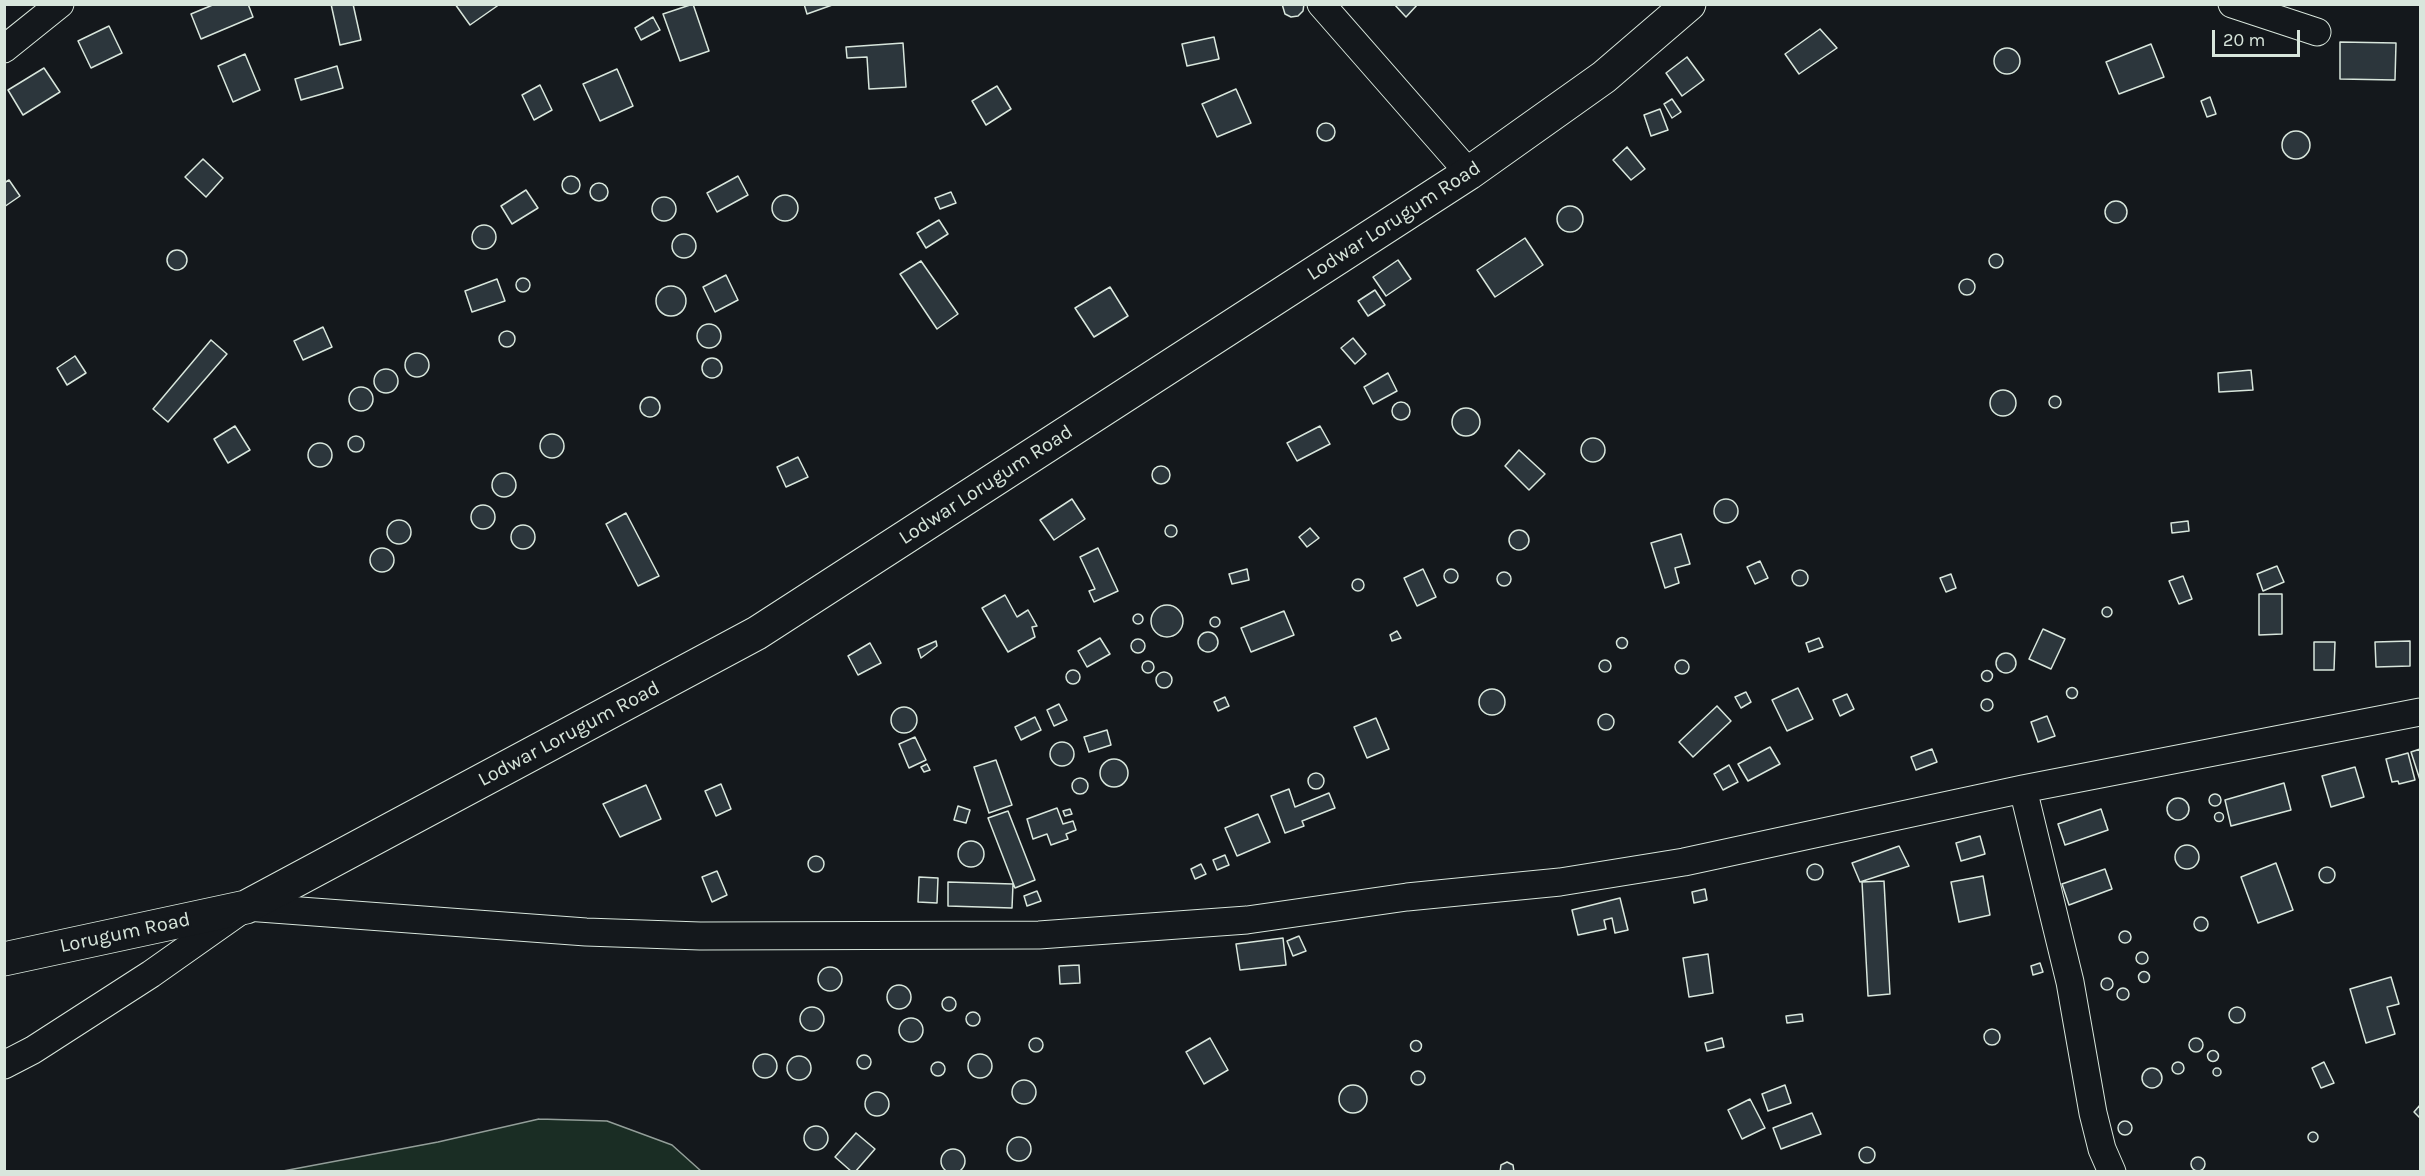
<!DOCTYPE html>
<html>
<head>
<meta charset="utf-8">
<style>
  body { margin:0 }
  #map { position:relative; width:2425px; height:1176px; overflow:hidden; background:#14181c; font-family:Karla,sans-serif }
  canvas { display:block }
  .frame { position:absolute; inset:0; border:6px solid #d8e6dc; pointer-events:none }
  .scale { position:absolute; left:2212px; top:30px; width:88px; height:27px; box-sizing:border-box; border:3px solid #d8e6dc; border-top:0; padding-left:8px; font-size:18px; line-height:21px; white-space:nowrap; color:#d8e6dc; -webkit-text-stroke:4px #14181c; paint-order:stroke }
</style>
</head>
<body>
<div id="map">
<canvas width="2425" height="1176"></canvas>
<div class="frame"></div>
<div class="scale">20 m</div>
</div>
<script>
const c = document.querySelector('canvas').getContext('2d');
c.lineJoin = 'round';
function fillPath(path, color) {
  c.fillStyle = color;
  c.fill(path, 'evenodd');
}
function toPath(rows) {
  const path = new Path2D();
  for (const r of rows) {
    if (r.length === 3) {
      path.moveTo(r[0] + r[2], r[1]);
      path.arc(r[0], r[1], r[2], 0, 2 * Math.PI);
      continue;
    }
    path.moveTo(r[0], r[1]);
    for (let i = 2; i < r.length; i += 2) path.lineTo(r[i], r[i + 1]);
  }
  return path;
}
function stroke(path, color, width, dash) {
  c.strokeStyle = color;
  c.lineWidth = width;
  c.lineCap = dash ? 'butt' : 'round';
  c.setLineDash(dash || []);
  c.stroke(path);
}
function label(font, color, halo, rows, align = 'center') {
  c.font = font + ' Karla,sans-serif';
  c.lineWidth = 4.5;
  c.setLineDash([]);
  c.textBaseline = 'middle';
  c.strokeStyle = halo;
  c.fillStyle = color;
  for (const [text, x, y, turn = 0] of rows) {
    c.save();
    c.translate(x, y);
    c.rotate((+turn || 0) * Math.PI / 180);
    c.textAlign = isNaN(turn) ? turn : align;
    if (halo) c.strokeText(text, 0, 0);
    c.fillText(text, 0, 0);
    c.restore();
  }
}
const green = toPath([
  [539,1119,607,1121,672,1145,701,1171,283,1171,438,1142,539,1119]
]);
const building = toPath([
  [215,4,248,4,253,17,201,39,191,14,215,4],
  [331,4,353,4,361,40,340,45,331,4],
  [455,4,500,4,470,25,455,4],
  [693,4,709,51,680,61,663,14,693,4],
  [804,4,835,4,807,14,804,4],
  [1282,4,1304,4,1303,11,1298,16,1291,17,1285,14,1282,4],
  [1394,4,1418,4,1406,17,1394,4],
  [653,17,660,30,641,40,635,28,653,17],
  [109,26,122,53,91,68,78,41,109,26],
  [1820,29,1837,48,1799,74,1785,54,1820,29],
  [1214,37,1219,59,1187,66,1182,44,1214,37],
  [2340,42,2396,43,2395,80,2340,79,2340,42],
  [903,43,906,87,869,89,867,57,847,58,846,47,903,43],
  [2151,44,2164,77,2119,94,2106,62,2151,44],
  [2007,61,13],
  [245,54,260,90,233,102,218,66,245,54],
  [1687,57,1704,80,1682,96,1666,73,1687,57],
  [337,66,343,88,301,100,295,79,337,66],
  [44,68,60,92,23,115,8,90,44,68],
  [617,69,633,106,600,121,583,84,617,69],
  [540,85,552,110,534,120,522,95,540,85],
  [997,86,1011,109,986,125,972,101,997,86],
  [1236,89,1251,123,1217,137,1202,104,1236,89],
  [2210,97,2216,114,2207,117,2201,101,2210,97],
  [1672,99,1681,112,1672,118,1664,104,1672,99],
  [1660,109,1668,130,1651,136,1644,115,1660,109],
  [1326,132,9],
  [2296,145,14],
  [1627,147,1645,169,1631,180,1613,160,1627,147],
  [203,159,223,178,206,197,185,177,203,159],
  [571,185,9],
  [738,176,748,195,717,212,707,193,738,176],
  [9,180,20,196,4,207,4,183,9,180],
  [599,192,9],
  [526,190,538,208,512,224,501,206,526,190],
  [951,192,956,203,940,209,935,198,951,192],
  [785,208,13],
  [664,209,12],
  [2116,212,11],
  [1570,219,13],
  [939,220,948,234,926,248,917,233,939,220],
  [484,237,12],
  [684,246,12],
  [1525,238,1543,265,1495,297,1477,270,1525,238],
  [177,260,10],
  [1996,261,7],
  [1398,260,1411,279,1386,296,1373,277,1398,260],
  [921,261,958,314,937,329,900,274,921,261],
  [726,275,738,300,715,312,703,287,726,275],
  [523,285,7],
  [1967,287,8],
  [497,279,505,301,472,312,465,291,497,279],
  [671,301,15],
  [1110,287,1128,316,1094,337,1075,308,1110,287],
  [1375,290,1385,305,1368,316,1358,301,1375,290],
  [709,336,12],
  [323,327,332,347,303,360,294,341,323,327],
  [507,339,8],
  [1353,338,1366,354,1355,364,1341,348,1353,338],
  [211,340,227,354,168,422,153,409,211,340],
  [417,365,12],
  [75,356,86,373,67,385,57,368,75,356],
  [712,368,10],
  [386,381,12],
  [2251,370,2253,390,2219,392,2218,373,2251,370],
  [1388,373,1397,391,1373,404,1364,387,1388,373],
  [361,399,12],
  [2003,403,13],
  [2055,402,6],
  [650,407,10],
  [1401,411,9],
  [1466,422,14],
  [235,426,250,450,228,463,214,439,235,426],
  [1320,426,1330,444,1297,461,1287,443,1320,426],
  [552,446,12],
  [356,444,8],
  [1593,450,12],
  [320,455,12],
  [1519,450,1545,474,1529,490,1505,466,1519,450],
  [798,457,808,477,786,487,777,467,798,457],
  [1161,475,9],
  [504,485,12],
  [1072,499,1085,519,1054,540,1040,520,1072,499],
  [1726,511,12],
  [483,517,12],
  [626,513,659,576,638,586,606,524,626,513],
  [399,532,12],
  [2188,521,2189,531,2172,533,2171,523,2188,521],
  [523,537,12],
  [1171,531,6],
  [1310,528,1319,538,1307,547,1299,537,1310,528],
  [1519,540,10],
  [1681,534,1690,564,1675,568,1679,583,1665,588,1651,543,1681,534],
  [382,560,12],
  [1098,548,1118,591,1094,602,1089,591,1095,589,1080,557,1098,548],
  [1760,561,1768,578,1755,584,1747,567,1760,561],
  [2277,566,2284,582,2263,591,2257,574,2277,566],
  [1451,576,7],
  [1247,569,1249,580,1232,584,1229,574,1247,569],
  [1423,569,1436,597,1417,606,1404,578,1423,569],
  [1800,578,8],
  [1504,579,7],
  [1951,574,1956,588,1946,592,1940,578,1951,574],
  [2183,576,2192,599,2179,604,2169,581,2183,576],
  [1358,585,6],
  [2259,594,2282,594,2282,634,2259,635,2259,594],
  [1005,595,1017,617,1028,610,1037,626,1032,627,1035,637,1008,652,982,608,1005,595],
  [1167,621,16],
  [2107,612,5],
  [1284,611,1294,635,1251,652,1241,628,1284,611],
  [1138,619,5],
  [1215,622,5],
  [2043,629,2065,639,2051,669,2029,659,2043,629],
  [1397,631,1401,638,1392,641,1390,635,1397,631],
  [1208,642,10],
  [1622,643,5.5],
  [1100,638,1110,654,1087,667,1078,651,1100,638],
  [1819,638,1823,647,1809,652,1806,643,1819,638],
  [1138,646,7],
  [936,641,937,646,921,658,918,649,936,641],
  [2410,641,2410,666,2376,667,2375,642,2410,641],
  [2314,642,2335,642,2334,670,2314,670,2314,642],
  [870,643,881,663,858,675,848,656,870,643],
  [2006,663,10],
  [1605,666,6],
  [1682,667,7],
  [1148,667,6],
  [1073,677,7],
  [1987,676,5.5],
  [1164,680,8],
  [2072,693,5.5],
  [1798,688,1813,719,1787,731,1772,700,1798,688],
  [1492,702,13],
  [1746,692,1751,702,1741,708,1735,697,1746,692],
  [1847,694,1854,709,1840,716,1833,700,1847,694],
  [1225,697,1229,706,1218,711,1214,702,1225,697],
  [1987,705,6],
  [1059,704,1067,720,1054,726,1047,710,1059,704],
  [1717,706,1731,721,1693,757,1679,742,1717,706],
  [904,720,13],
  [1606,722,8],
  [2047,716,2055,736,2038,742,2031,722,2047,716],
  [1035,717,1041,730,1021,740,1015,727,1035,717],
  [1376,718,1389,749,1367,758,1354,727,1376,718],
  [1107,730,1111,745,1089,752,1084,737,1107,730],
  [915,737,926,760,909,768,899,744,915,737],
  [1062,754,12],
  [1770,747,1780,764,1748,781,1738,764,1770,747],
  [1932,749,1937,762,1916,770,1911,757,1932,749],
  [2420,749,2420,780,2411,752,2420,749],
  [2408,753,2415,780,2399,784,2398,781,2392,782,2386,759,2408,753],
  [1114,773,14],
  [996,760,1012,805,989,813,974,767,996,760],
  [927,764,930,770,924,772,921,767,927,764],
  [1729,765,1738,782,1723,790,1714,774,1729,765],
  [2355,767,2364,797,2331,807,2322,776,2355,767],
  [1316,781,8],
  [1080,786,8],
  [2284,783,2291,810,2231,826,2225,800,2284,783],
  [721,784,731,809,716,816,705,791,721,784],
  [646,785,661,819,620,837,603,804,646,785],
  [1289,789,1295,807,1329,793,1335,808,1302,821,1304,826,1285,833,1271,796,1289,789],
  [2215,800,6],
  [2178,809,11],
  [958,806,970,810,966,823,954,820,958,806],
  [1057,808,1063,824,1073,821,1076,830,1066,834,1068,839,1051,845,1047,834,1033,839,1027,819,1057,808],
  [1070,809,1072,814,1065,816,1063,811,1070,809],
  [2101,809,2108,830,2065,845,2058,824,2101,809],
  [1008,811,1035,880,1015,888,988,818,1008,811],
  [2219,817,4.5],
  [1258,814,1270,842,1237,856,1225,828,1258,814],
  [1980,836,1985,854,1961,861,1956,843,1980,836],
  [971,854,13],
  [2187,857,12],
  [1899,846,1909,866,1860,882,1852,863,1899,846],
  [1225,855,1229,865,1217,870,1213,860,1225,855],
  [816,864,8],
  [2276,863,2293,910,2258,923,2241,877,2276,863],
  [1815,872,8],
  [1201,864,1206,874,1195,879,1191,869,1201,864],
  [2327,875,8],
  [2105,869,2112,889,2069,905,2062,884,2105,869],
  [717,871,727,895,712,902,702,877,717,871],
  [1983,876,1990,915,1959,922,1951,882,1983,876],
  [919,877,938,878,937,903,918,902,919,877],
  [1884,881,1890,994,1868,996,1862,882,1884,881],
  [948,882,1013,884,1012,908,948,906,948,882],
  [1705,889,1707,900,1694,903,1692,892,1705,889],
  [1037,891,1041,901,1027,906,1024,896,1037,891],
  [1620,898,1628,930,1615,933,1612,918,1604,920,1606,929,1578,935,1572,910,1620,898],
  [2201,924,7],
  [2125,937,6],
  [1299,936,1306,951,1293,956,1287,941,1299,936],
  [1283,938,1286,965,1240,970,1236,944,1283,938],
  [2142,958,6],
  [1708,954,1713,993,1689,997,1683,958,1708,954],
  [2040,963,2043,972,2033,975,2031,966,2040,963],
  [1079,965,1080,983,1060,984,1059,966,1079,965],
  [830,979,12],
  [2144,977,5.5],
  [2391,977,2399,1004,2387,1007,2395,1034,2366,1043,2350,989,2391,977],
  [2107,984,6],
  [899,997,12],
  [2123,994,6],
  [949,1004,7],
  [812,1019,12],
  [2237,1015,8],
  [973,1019,7],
  [1802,1014,1803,1021,1787,1023,1786,1016,1802,1014],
  [911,1030,12],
  [1992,1037,8],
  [1036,1045,7],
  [1210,1038,1228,1070,1204,1084,1186,1052,1210,1038],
  [1722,1038,1724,1047,1707,1051,1705,1043,1722,1038],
  [2196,1045,7],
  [1416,1046,5.5],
  [2213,1056,5.5],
  [765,1066,12],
  [980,1066,12],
  [864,1062,7],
  [799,1068,12],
  [938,1069,7],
  [2178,1068,6],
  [2324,1062,2334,1083,2321,1088,2312,1068,2324,1062],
  [2217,1072,4],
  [2152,1078,10],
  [1418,1078,7],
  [1024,1092,12],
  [1353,1099,14],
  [1785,1085,1791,1103,1768,1111,1762,1094,1785,1085],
  [877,1104,12],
  [1750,1099,1765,1128,1742,1139,1728,1110,1750,1099],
  [2420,1105,2420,1118,2414,1112,2420,1105],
  [1812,1113,1821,1134,1781,1149,1773,1128,1812,1113],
  [2125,1128,7],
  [816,1138,12],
  [2313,1137,5],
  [856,1133,875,1149,855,1172,852,1172,835,1157,856,1133],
  [1019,1149,12],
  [1867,1155,8],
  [953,1161,12],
  [2198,1164,7],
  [1507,1162,1513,1165,1514,1172,1500,1172,1501,1165,1507,1162]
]);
const minor = toPath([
  [1321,4,1469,173],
  [2232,4,2317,32],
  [4,49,60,4],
  [2023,789,2070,982,2093,1113,2102,1149,2112,1172],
  [4,1065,33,1050,151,974,246,907,586,932,700,936,1039,935,1247,920,1407,897,1560,882,1684,862,2023,789,2420,712]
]);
const secondary = toPath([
  [4,959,246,907,757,633,1469,173,1604,77,1689,4]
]);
const streetNames = [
  ["Lodwar Lorugum Road",1394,221,-33],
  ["Lodwar Lorugum Road",986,485,-33],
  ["Lodwar Lorugum Road",569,734,-28],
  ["Lorugum Road",125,933,-12]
];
fillPath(green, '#1a2d24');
stroke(green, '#939e99', 1.5);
fillPath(building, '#2c363c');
stroke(building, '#d8e6dc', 1.5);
stroke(minor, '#d8e6dc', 29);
stroke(secondary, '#d8e6dc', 35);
stroke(minor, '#14181c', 27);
stroke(secondary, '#14181c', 33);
label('20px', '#d8e6dc', '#14181c', streetNames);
</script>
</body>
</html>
